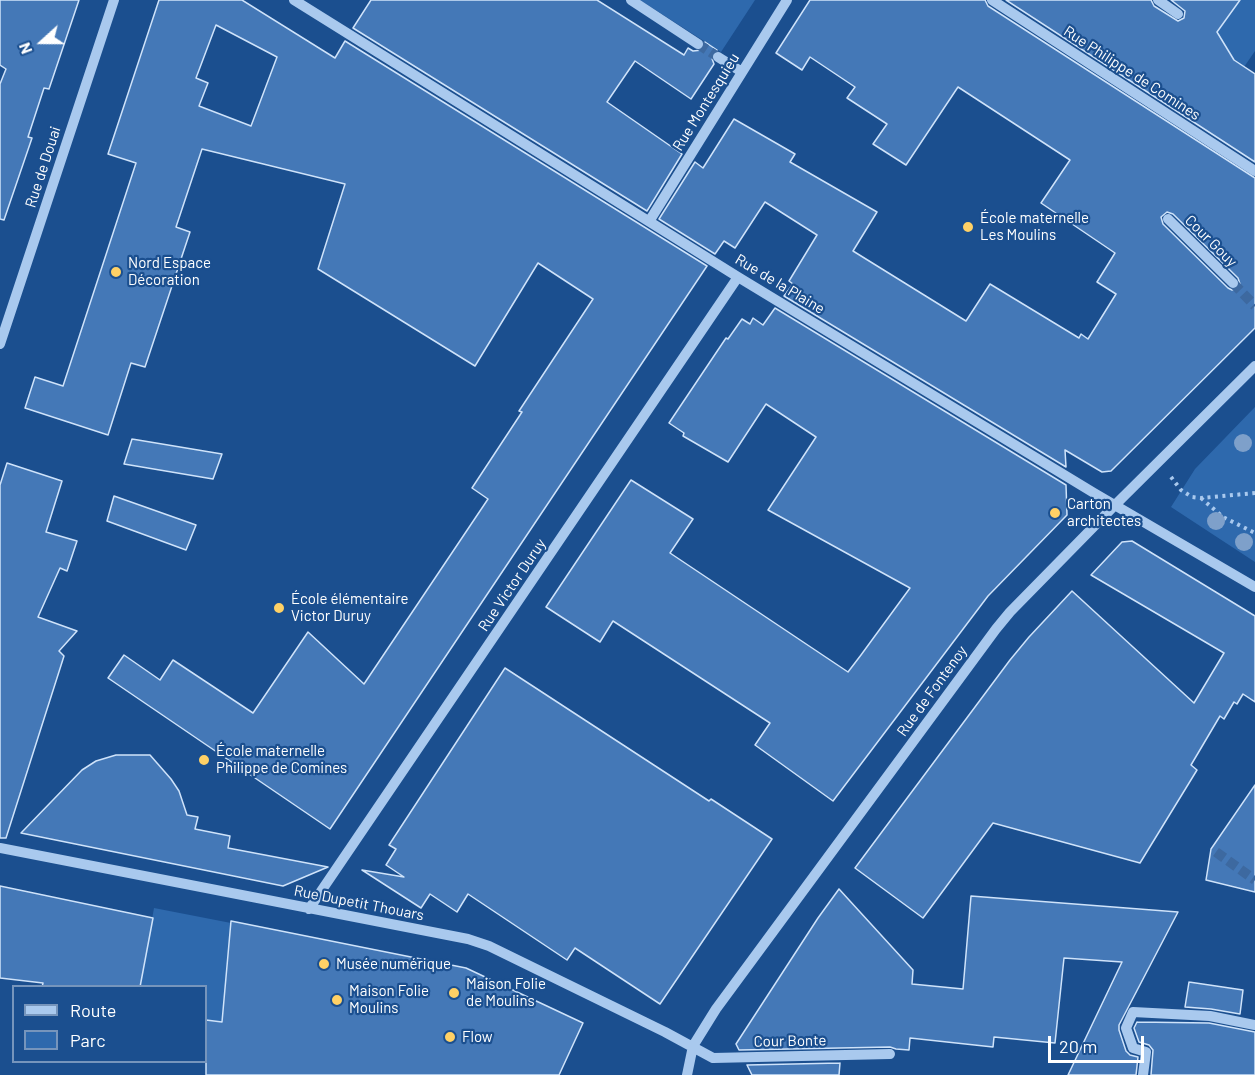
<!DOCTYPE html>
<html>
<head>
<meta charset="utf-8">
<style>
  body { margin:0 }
  #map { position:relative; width:1255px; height:1075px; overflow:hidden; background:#1b4f8f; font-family:Barlow,sans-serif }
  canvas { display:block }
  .legend { position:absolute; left:12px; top:985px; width:195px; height:78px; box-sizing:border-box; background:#1b4f8f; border:2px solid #7695bc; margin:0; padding:8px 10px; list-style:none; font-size:18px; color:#fff }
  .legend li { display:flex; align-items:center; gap:12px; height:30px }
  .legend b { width:30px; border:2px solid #7695bc }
  .north { position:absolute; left:12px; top:12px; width:60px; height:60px; -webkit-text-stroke:4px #1b4f8f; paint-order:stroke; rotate:249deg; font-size:16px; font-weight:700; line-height:24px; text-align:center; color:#fff }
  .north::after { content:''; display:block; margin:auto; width:21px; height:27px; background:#fff; clip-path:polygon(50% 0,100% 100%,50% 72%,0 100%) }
  .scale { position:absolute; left:1048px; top:1036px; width:96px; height:27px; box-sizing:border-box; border:3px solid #fff; border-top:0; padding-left:8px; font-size:18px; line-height:21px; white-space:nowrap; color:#fff; -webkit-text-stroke:4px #1b4f8f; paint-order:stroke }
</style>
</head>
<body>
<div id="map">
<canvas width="1255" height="1075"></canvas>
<ul class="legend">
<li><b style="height:8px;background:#a9c9ee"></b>Route</li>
<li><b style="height:16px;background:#2e69ad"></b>Parc</li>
</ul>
<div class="north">N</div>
<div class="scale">20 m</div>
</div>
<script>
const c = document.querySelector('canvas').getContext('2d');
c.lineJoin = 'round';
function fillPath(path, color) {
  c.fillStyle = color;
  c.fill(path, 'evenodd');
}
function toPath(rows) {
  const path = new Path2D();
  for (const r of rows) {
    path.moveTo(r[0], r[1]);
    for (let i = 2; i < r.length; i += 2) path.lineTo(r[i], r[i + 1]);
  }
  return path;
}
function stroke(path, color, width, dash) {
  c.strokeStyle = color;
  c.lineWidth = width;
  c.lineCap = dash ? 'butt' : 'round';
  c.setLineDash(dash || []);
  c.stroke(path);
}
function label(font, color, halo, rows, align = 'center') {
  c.font = font + ' Barlow,sans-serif';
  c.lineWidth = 4.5;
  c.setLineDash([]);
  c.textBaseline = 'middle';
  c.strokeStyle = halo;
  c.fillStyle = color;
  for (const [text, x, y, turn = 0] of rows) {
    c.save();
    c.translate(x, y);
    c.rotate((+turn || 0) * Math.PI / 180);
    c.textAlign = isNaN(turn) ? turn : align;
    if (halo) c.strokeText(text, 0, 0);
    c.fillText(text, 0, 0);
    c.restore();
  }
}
const green = toPath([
  [640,0,755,0,721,52],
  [1222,0,1255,0,1255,51,1244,67,1234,60,1219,35,1218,31,1234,8],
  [1255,407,1255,562,1171,507,1195,469],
  [154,908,231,923,245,1024,206,1020,206,986,140,986]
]);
const building = toPath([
  [0,0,79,0,49,89,44,88,28,137,32,138,4,220,0,219,0,84,6,69,0,65,0,0],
  [159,0,242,0,335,58,345,41,707,266,330,829,108,678,124,655,160,680,173,660,253,713,308,632,364,684,488,499,472,488,522,412,519,411,593,299,538,263,475,366,318,269,345,184,202,149,176,227,190,232,145,367,131,363,108,435,25,408,35,377,63,386,136,163,108,154,159,0],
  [216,25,277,57,251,126,199,106,208,83,196,78,216,25],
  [371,0,597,0,684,55,688,48,693,51,702,50,705,42,717,50,712,53,711,56,714,64,691,99,635,61,607,102,682,154,647,211,353,28,371,0],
  [810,0,985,0,988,6,1255,178,1255,328,1111,471,1102,472,1065,450,1066,467,784,296,793,284,789,281,817,235,765,202,735,248,724,241,715,254,659,219,695,162,703,168,734,119,795,154,790,162,877,212,853,251,966,321,990,284,1079,338,1081,334,1088,339,1116,294,1097,282,1115,253,1041,203,1070,160,958,87,906,165,873,144,887,124,847,98,855,87,810,57,802,70,776,53,810,0],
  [1167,212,1173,214,1238,278,1240,284,1238,289,1232,290,1228,288,1163,224,1161,217,1167,212],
  [1006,0,1151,0,1154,6,1178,21,1184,18,1185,11,1171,0,1240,0,1217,32,1234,60,1255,74,1255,162,1006,0],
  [775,308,1066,485,1067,515,988,596,833,801,755,745,770,723,613,621,600,642,546,607,631,480,693,519,670,553,848,672,861,655,910,588,768,510,816,437,766,404,728,462,683,436,684,433,669,423,726,338,728,339,742,319,750,324,753,318,763,325,775,308],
  [132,439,222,454,213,479,124,464,132,439],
  [7,463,62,481,46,532,77,541,67,571,60,568,38,617,77,631,59,651,64,656,6,838,0,838,0,485,7,463],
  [114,496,196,525,186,550,107,521,114,496],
  [1132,541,1255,616,1255,702,1243,694,1237,704,1234,702,1224,719,1220,716,1191,765,1197,770,1140,863,993,823,923,918,855,868,1010,660,1029,637,1072,591,1194,703,1224,653,1091,575,1122,542,1132,541],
  [505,668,709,801,711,799,772,839,660,1004,575,948,567,960,468,894,457,912,430,894,421,908,362,870,404,877,386,865,396,849,389,845,505,668],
  [116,755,150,755,171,779,179,791,187,815,198,817,195,829,230,836,228,848,328,867,283,886,21,833,82,770,96,761,116,755],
  [1255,785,1255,892,1206,880,1211,849,1255,785],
  [0,886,153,918,140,987,42,987,43,983,0,978,0,886],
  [839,889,913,970,912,984,963,989,971,896,1178,912,1119,1025,1119,1030,1126,1051,1130,1055,1138,1057,1136,1075,1068,1075,1122,962,1064,958,1055,1043,994,1037,993,1047,910,1038,909,1050,896,1049,890,1047,739,1050,736,1044,818,918,839,889],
  [231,921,466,968,583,1023,559,1075,206,1075,206,1020,222,1022,231,921],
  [1189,982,1243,990,1240,1014,1211,1009,1185,1007,1189,982],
  [1137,1022,1209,1023,1255,1032,1255,1075,1151,1075,1153,1050,1149,1045,1139,1042,1134,1028,1137,1022],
  [840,1063,839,1075,752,1075,747,1065,840,1063]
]);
const minorTunnel = toPath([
  [698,44,718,57],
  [1233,283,1255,306],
  [1216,852,1255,880]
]);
const path = toPath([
  [1171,477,1181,490,1192,497,1201,498,1255,493],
  [1201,498,1223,517,1255,533]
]);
const minor = toPath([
  [294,0,738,277,1094,493,1255,587],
  [631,0,698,44],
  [992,0,1255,171],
  [1158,0,1178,14],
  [718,57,742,72],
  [1168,219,1233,283],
  [650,220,787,0],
  [0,344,114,0],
  [0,848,468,939,489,946,665,1032,713,1058,890,1054],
  [309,909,738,277],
  [687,1075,693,1046,716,1009,996,629,1010,612,1115,505,1255,366],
  [1143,1075,1146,1052,1133,1048,1126,1028,1133,1012,1210,1016,1255,1025]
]);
const trees = [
  [1243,443],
  [1216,521],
  [1244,542]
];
const markers = [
  [968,227,6,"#ffd166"],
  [116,272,6,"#ffd166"],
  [1055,513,6,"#ffd166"],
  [279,608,6,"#ffd166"],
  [204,760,6,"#ffd166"],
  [324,964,6,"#ffd166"],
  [454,993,6,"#ffd166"],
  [337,1000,6,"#ffd166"],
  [450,1037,6,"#ffd166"]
];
const streetNames = [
  ["Rue Philippe de Comines",1132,73,33],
  ["Rue Montesquieu",706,102,-58],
  ["Rue de Douai",43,167,-72],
  ["Cour Gouy",1211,241,45],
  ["Rue de la Plaine",780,284,31],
  ["Rue Victor Duruy",512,585,-56],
  ["Rue de Fontenoy",932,691,-54],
  ["Rue Dupetit Thouars",359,903,11],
  ["Cour Bonte",790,1041,-1]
];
const poiNames = [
  ["École maternelle",980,218],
  ["Les Moulins",980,235],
  ["Nord Espace",128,263],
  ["Décoration",128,280],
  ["Carton",1067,504],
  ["architectes",1067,521],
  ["École élémentaire",291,599],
  ["Victor Duruy",291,616],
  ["École maternelle",216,751],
  ["Philippe de Comines",216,768],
  ["Musée numérique",336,964],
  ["Maison Folie",466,984],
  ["de Moulins",466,1001],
  ["Maison Folie",349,991],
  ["Moulins",349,1008],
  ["Flow",462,1037]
];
fillPath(green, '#2e69ad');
fillPath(building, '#4478b7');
stroke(building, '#cfe3fa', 1.5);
stroke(minorTunnel, '#3d69a0', 10, [10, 5]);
stroke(path, '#a9c9ee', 4, [3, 4.5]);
stroke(minor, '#a9c9ee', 10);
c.fillStyle = '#7ea0ca';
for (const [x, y] of trees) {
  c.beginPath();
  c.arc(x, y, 9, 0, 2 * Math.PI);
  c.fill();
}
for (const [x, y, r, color] of markers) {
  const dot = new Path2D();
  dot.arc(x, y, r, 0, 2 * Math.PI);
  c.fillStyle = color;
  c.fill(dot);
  stroke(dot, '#1b4f8f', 2);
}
label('15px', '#fff', '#1b4f8f', streetNames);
label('15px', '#fff', '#1b4f8f', poiNames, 'left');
</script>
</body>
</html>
